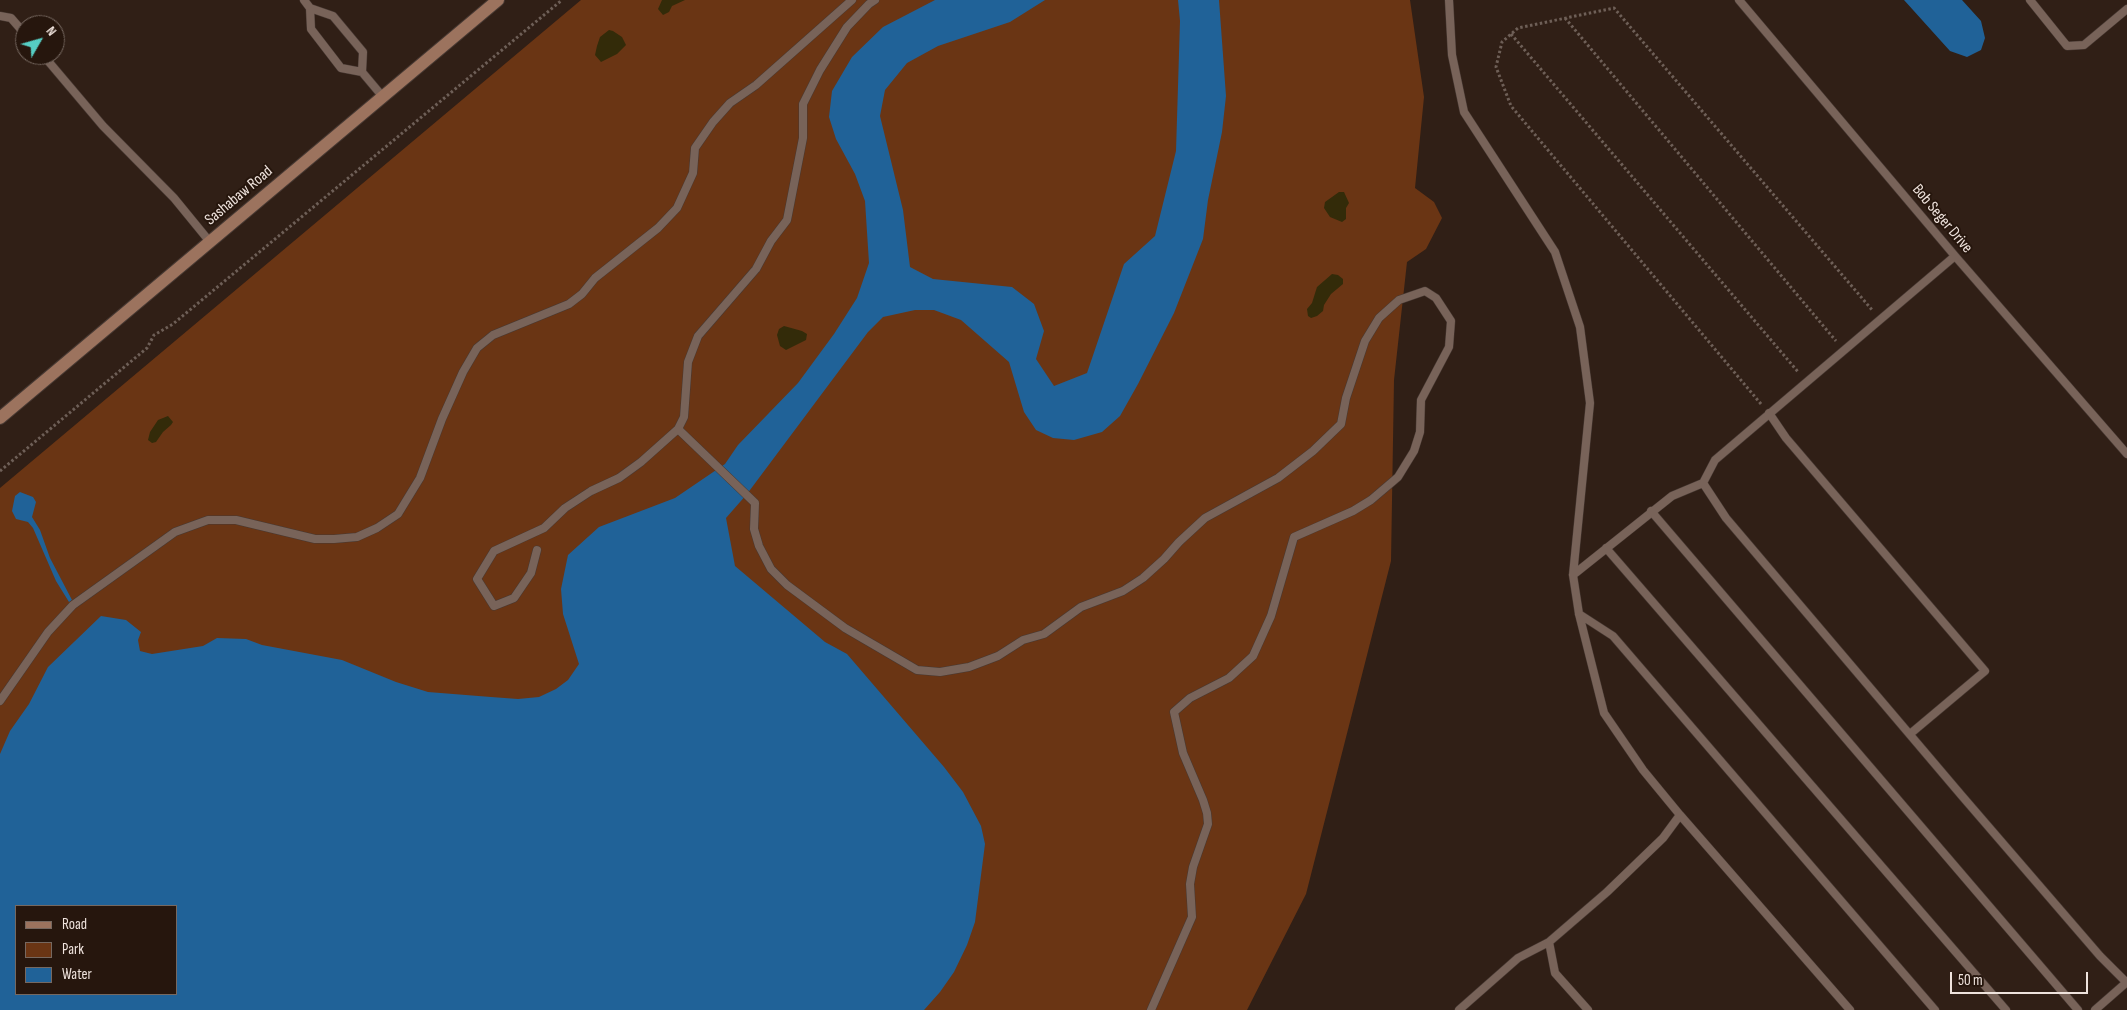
<!DOCTYPE html>
<html>
<head>
<meta charset="utf-8">
<style>
  body { margin:0 }
  #map { position:relative; width:2127px; height:1010px; overflow:hidden; background:#301f16; font-family:"Sofia Sans Condensed",sans-serif }
  canvas { display:block }
  .legend { position:absolute; left:15px; top:905px; width:162px; height:90px; box-sizing:border-box; background:#26160d; border:1px solid #766860; margin:0; padding:6px 9px; list-style:none; font-size:15px; color:#efe3dd }
  .legend li { display:flex; align-items:center; gap:10px; height:25px }
  .legend b { width:25px; border:1px solid #766860 }
  .north { position:absolute; left:15px; top:15px; width:50px; height:50px; box-sizing:border-box; background:#26160d; border:1px solid #766860; border-radius:50%; rotate:52deg; font-size:14px; font-weight:700; line-height:20px; text-align:center; color:#efe3dd }
  .north::after { content:''; display:block; margin:auto; width:18px; height:22px; background:#56cec4; clip-path:polygon(50% 0,100% 100%,50% 72%,0 100%) }
  .scale { position:absolute; left:1950px; top:972px; width:138px; height:22px; box-sizing:border-box; border:2px solid #efe3dd; border-top:0; padding-left:6px; font-size:15px; line-height:18px; white-space:nowrap; color:#efe3dd; -webkit-text-stroke:4px #26160d; paint-order:stroke }
</style>
</head>
<body>
<div id="map">
<canvas width="2127" height="1010"></canvas>
<ul class="legend">
<li><b style="height:6px;background:#9c735e"></b>Road</li>
<li><b style="height:14px;background:#6a3514"></b>Park</li>
<li><b style="height:14px;background:#206298"></b>Water</li>
</ul>
<div class="north">N</div>
<div class="scale">50 m</div>
</div>
<script>
const c = document.querySelector('canvas').getContext('2d');
c.lineJoin = 'round';
function fillPath(path, color) {
  c.fillStyle = color;
  c.fill(path, 'evenodd');
}
function toPath(rows) {
  const path = new Path2D();
  for (const r of rows) {
    path.moveTo(r[0], r[1]);
    for (let i = 2; i < r.length; i += 2) path.lineTo(r[i], r[i + 1]);
  }
  return path;
}
function stroke(path, color, width, dash) {
  c.strokeStyle = color;
  c.lineWidth = width;
  c.lineCap = dash ? 'butt' : 'round';
  c.setLineDash(dash || []);
  c.stroke(path);
}
function label(font, color, halo, rows, align = 'center') {
  c.font = font + ' "Sofia Sans Condensed",sans-serif';
  c.lineWidth = 4;
  c.setLineDash([]);
  c.textBaseline = 'middle';
  c.strokeStyle = halo;
  c.fillStyle = color;
  for (const [text, x, y, turn = 0] of rows) {
    c.save();
    c.translate(x, y);
    c.rotate((+turn || 0) * Math.PI / 180);
    c.textAlign = isNaN(turn) ? turn : align;
    if (halo) c.strokeText(text, 0, 0);
    c.fillText(text, 0, 0);
    c.restore();
  }
}
const green = toPath([
  [581,0,1410,0,1424,97,1415,188,1434,202,1442,218,1426,249,1407,262,1394,380,1391,561,1306,894,1247,1010,0,1010,0,488],
  [16,906,176,906,176,994,16,994]
]);
const sand = toPath([
  [662,0,685,0,672,6,669,12,663,15,658,9],
  [609,30,613,31,622,37,626,45,617,54,601,62,595,55,597,46,600,37],
  [1339,192,1344,192,1349,203,1346,208,1346,219,1342,222,1330,217,1324,208,1325,202],
  [1332,274,1338,275,1343,279,1343,284,1331,294,1324,305,1323,311,1317,316,1311,318,1308,316,1307,309,1312,303,1317,287],
  [784,326,802,331,807,334,806,340,786,350,780,346,777,335,779,329],
  [168,416,173,422,171,425,163,432,156,442,152,443,148,440,150,432,158,420]
]);
const water = toPath([
  [935,0,1045,0,1010,22,938,46,907,63,885,90,880,116,903,210,910,267,933,279,1012,287,1034,304,1044,331,1036,359,1054,386,1087,373,1124,264,1155,236,1176,151,1180,21,1178,0,1219,0,1226,96,1222,132,1208,200,1203,239,1174,313,1138,384,1120,416,1102,432,1074,440,1053,438,1036,430,1024,412,1009,362,961,320,934,310,915,310,883,317,868,332,747,494,726,518,735,566,825,642,847,654,944,767,963,792,981,826,985,844,975,922,967,945,954,972,940,992,924,1010,0,1010,0,754,10,731,29,704,48,667,101,616,126,620,141,632,138,640,140,651,152,654,203,646,217,638,246,639,262,645,342,660,396,682,428,692,491,697,518,699,539,697,556,689,568,680,579,664,563,614,561,589,568,555,599,527,675,498,725,464,738,445,798,383,834,334,857,298,869,263,865,201,855,174,836,139,829,117,832,91,852,57,883,27],
  [16,906,176,906,176,994,16,994],
  [1904,0,1962,0,1981,21,1985,38,1981,50,1967,57,1950,51],
  [20,492,33,497,36,502,32,517,40,530,50,558,72,600,69,602,56,581,33,528,28,522,16,519,12,511,15,496]
]);
const path = toPath([
  [1565,18,1836,341],
  [1511,34,1799,373],
  [1761,404,1511,106,1496,67,1502,42,1518,28,1614,8,1873,311],
  [0,471,147,348,154,335,173,324,562,0]
]);
const service = toPath([
  [304,0,310,8,311,29,341,68,362,72,363,52,333,16,310,8],
  [1449,0,1452,55,1464,112,1555,252,1580,327,1590,403,1573,575,1579,614,1604,713,1643,770,1680,815,1850,1010],
  [1739,0,1955,256,2127,454],
  [2030,0,2067,46,2084,45,2127,9],
  [0,16,11,18,25,34],
  [43,55,103,126,174,198,210,242],
  [362,72,383,97],
  [1955,256,1715,460,1703,483,1726,518,1962,796,2100,956,2127,983],
  [1769,413,1786,438,1985,671,1910,734],
  [678,429,755,503,754,529,759,546,771,569,787,585,845,628,917,670,940,672,969,667,998,656,1023,640,1044,634,1081,607,1123,591,1143,578,1164,559,1179,542,1205,518,1278,478,1313,451,1341,424,1346,398,1365,341,1379,318,1399,300,1425,291,1436,298,1451,321,1449,347,1421,400,1420,432,1414,451,1398,477,1371,500,1353,511,1294,537,1271,616,1253,656,1229,678,1190,698,1174,712,1183,753,1203,800,1207,813,1208,824,1193,867,1190,884,1192,917,1151,1010],
  [1651,511,2078,1010],
  [1606,548,2006,1010],
  [537,550,531,573,514,598,494,606,477,579,494,551,544,528,565,508,591,491,619,478,641,462,678,429,684,417,688,362,698,336,756,269,771,241,787,220,803,138,803,104,820,70,847,27,869,4,875,0],
  [1573,575,1672,496,1703,483],
  [1579,614,1613,636,1935,1010],
  [0,701,48,632,73,605,175,532,208,520,236,520,315,539,334,539,357,537,377,528,398,514,420,478,442,419,463,372,477,348,493,335,569,304,582,294,595,278,658,228,677,208,693,173,695,148,713,122,730,103,756,85,852,0],
  [1459,1010,1518,958,1549,942],
  [1588,1010,1555,973,1549,942,1607,892,1663,838,1680,815],
  [2095,1010,2127,982]
]);
const secondary = toPath([
  [0,418,498,0]
]);
const streetNames = [
  ["Sashabaw Road",239,196,-40],
  ["Bob Seger Drive",1942,219,50]
];
fillPath(green, '#6a3514');
fillPath(sand, '#332b09');
fillPath(water, '#206298');
stroke(service, '#473933', 9);
stroke(secondary, '#473933', 14);
stroke(path, '#6e5f57', 3, [2.5, 2.5]);
stroke(service, '#786359', 8);
stroke(secondary, '#9c735e', 12);
label('16px', '#efe3dd', '#26160d', streetNames);
</script>
</body>
</html>
